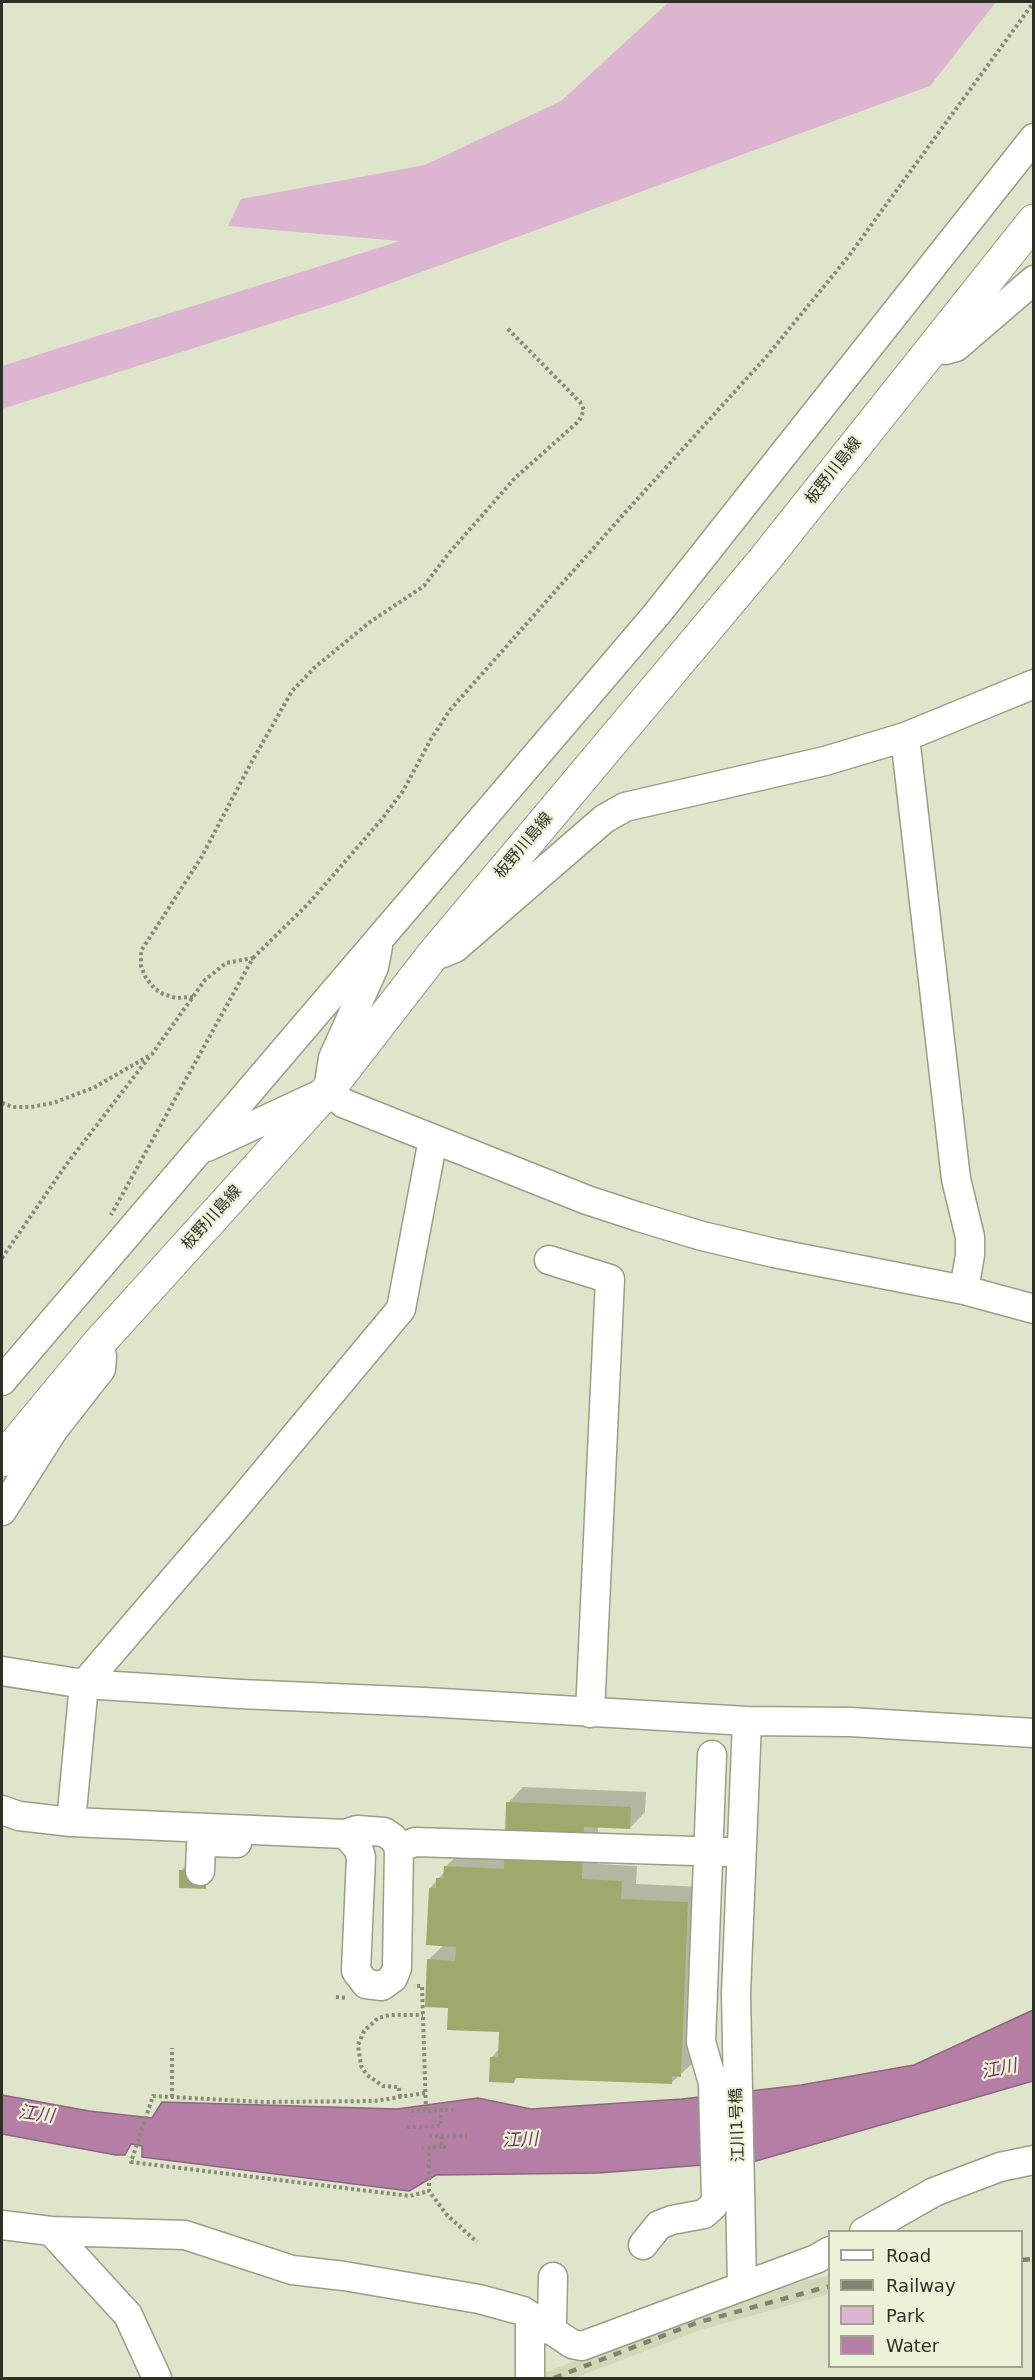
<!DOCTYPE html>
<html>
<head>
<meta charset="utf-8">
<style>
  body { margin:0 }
  #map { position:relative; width:1035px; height:2380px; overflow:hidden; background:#dfe5ca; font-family:"DejaVu Sans",sans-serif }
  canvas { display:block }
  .frame { position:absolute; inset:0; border:3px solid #2d3025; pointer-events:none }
  .legend { position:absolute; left:828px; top:2230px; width:195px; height:138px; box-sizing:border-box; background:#ecf2d7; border:2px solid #a0a490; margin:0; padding:8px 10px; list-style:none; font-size:18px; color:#2d3025 }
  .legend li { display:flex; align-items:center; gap:12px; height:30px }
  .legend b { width:30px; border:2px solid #a0a490 }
</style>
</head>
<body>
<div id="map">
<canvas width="1035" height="2380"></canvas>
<div class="frame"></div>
<ul class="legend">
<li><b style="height:8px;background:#fff"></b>Road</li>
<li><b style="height:8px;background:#7f8371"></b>Railway</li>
<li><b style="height:16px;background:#dcb6d0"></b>Park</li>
<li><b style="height:16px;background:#b57fa5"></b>Water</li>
</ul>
</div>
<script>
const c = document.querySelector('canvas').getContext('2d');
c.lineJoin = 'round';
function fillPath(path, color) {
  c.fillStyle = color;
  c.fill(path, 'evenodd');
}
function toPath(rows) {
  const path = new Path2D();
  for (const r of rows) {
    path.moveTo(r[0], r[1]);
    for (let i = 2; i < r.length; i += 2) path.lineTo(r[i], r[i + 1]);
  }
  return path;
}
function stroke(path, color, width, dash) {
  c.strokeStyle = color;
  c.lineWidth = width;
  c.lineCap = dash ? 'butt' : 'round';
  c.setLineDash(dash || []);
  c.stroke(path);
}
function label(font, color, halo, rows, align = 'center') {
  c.font = font + ' "DejaVu Sans","Noto Sans JP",sans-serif';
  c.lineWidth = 4.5;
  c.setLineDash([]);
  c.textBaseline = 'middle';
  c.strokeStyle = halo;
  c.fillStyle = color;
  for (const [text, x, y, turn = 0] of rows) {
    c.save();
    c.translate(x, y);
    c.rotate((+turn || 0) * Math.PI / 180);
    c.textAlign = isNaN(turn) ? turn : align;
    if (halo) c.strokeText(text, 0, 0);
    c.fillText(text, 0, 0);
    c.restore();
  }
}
const built = toPath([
  [829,2276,829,2294,697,2331,575,2378,530,2378,695,2316,807,2280]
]);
const green = toPath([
  [669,2,996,2,930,86,342,301,2,409,2,366,400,241,228,226,241,199,425,165,561,101]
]);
const water = toPath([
  [1033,2010,1033,2081,756,2161,598,2173,436,2175,409,2191,142,2157,142,2146,131,2144,125,2155,116,2155,2,2134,2,2095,89,2111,152,2118,162,2102,397,2109,478,2098,531,2109,682,2099,801,2085,914,2065,1033,2010]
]);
const shadow = toPath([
  [523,1787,646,1792,645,1812,630,1828,598,1826,597,1864,637,1866,636,1884,703,1887,696,2060,671,2083,519,2076,514,2081,492,2057,499,2049,500,2031,450,2006,428,1960,444,1945,430,1888,445,1871,445,1867,461,1852,506,1853,508,1803],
  [188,1863,213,1864,213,1880,205,1887,181,1871]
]);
const building = toPath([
  [506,1802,631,1807,630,1829,584,1827,582,1879,622,1881,621,1899,688,1902,681,2077,672,2076,672,2084,515,2078,514,2083,489,2082,490,2057,498,2057,499,2032,447,2030,448,2008,425,2007,427,1959,455,1961,456,1947,426,1945,429,1888,436,1888,436,1878,443,1878,444,1866,504,1869],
  [179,1870,206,1871,206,1889,179,1888]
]);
const path = toPath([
  [253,958,309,903,382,819,403,791,431,739,450,710,622,516,767,356,848,257,1034,2],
  [193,997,176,998,163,994,154,988,146,978,141,966,141,951,201,858,250,765,292,691,314,668,370,622,424,586,449,553,515,478,579,421,584,410,580,402,506,327],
  [2,1103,13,1107,31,1107,53,1103,93,1088,152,1054,205,980,226,963,253,958,111,1215],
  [2,1258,66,1165,150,1056],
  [336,1997,347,1998],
  [425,2093,375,2101,264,2102,153,2096,131,2162,410,2196,429,2191],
  [172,2097,172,2048],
  [400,2097,399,2087,383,2086,367,2075,361,2066,358,2045,364,2031,378,2018,390,2015,423,2015],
  [439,2110,455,2110],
  [411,2111,428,2110],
  [407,2127,441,2126,441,2110,426,2111,422,1986,414,1986],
  [429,2136,467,2136],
  [441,2136,442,2147,448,2147],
  [429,2147,429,2191,447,2215,477,2242],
  [421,2148,442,2147]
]);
const minor = toPath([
  [932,348,945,350,956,347,1034,280],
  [905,737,956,1179,970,1237,970,1255,964,1290],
  [443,953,455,948,604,819,625,807,825,761,905,737,1034,684],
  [328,1090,343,1103,587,1200,639,1217,702,1236,774,1253,964,1290,1034,1309],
  [328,1090,333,1058,374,967,378,946],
  [207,1147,323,1093],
  [549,1260,610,1279,590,1713],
  [2,1381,656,615,1034,138],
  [2,1511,54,1429,101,1369,102,1357,99,1343],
  [2,1671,84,1684,240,1694,425,1702,747,1721,850,1722,1034,1733],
  [2,1810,19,1816,71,1822,345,1834,357,1830,384,1832,393,1838,399,1848,397,1968,393,1978,382,1986,366,1984,356,1971,361,1857,358,1848,345,1834],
  [71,1822,84,1684,241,1501,401,1309,433,1139],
  [399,1848,415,1842,726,1852],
  [200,1871,201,1845,208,1842,237,1843],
  [2,2225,51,2231,185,2235,292,2270,344,2276,479,2299,523,2311,572,2344,582,2346,816,2259,830,2251],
  [51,2231,128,2315,157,2378],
  [864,2232,934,2192,1000,2167,1034,2160],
  [643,2245,659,2225,672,2220,704,2214,713,2206,716,2198,713,2083,701,2042,712,1755],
  [742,2286,736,1994,747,1721],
  [530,2316,530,2378],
  [549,2330,552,2321,553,2277]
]);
const major = toPath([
  [2,1460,99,1343,328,1090,432,956,765,559,1034,221]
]);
const rail = toPath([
  [1022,2260,1034,2259],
  [554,2378,696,2323,830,2286]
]);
const streetNames = [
  ["板野川島線",834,471,-52],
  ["板野川島線",524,846,-50],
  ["板野川島線",212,1218,-48],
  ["江川1号橋",738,2125,-92]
];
const waterNames = [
  ["江川",999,2070,-11],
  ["江川",36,2115,7],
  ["江川",520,2141,-3]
];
fillPath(built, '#d1d8b7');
fillPath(green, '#dcb6d0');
fillPath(water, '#b57fa5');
stroke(water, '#8c677f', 1.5);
fillPath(shadow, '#0003');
fillPath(building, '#9eaa6c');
stroke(minor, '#999e85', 31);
stroke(major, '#999e85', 35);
stroke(path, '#878b78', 4, [3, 3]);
stroke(minor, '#fff', 28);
stroke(major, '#fff', 33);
stroke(rail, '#7f8371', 4.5, [8, 8]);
label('16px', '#2d3025', '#ecf2d7', streetNames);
label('italic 18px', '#793568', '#ecf2d7', waterNames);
</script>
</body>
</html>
